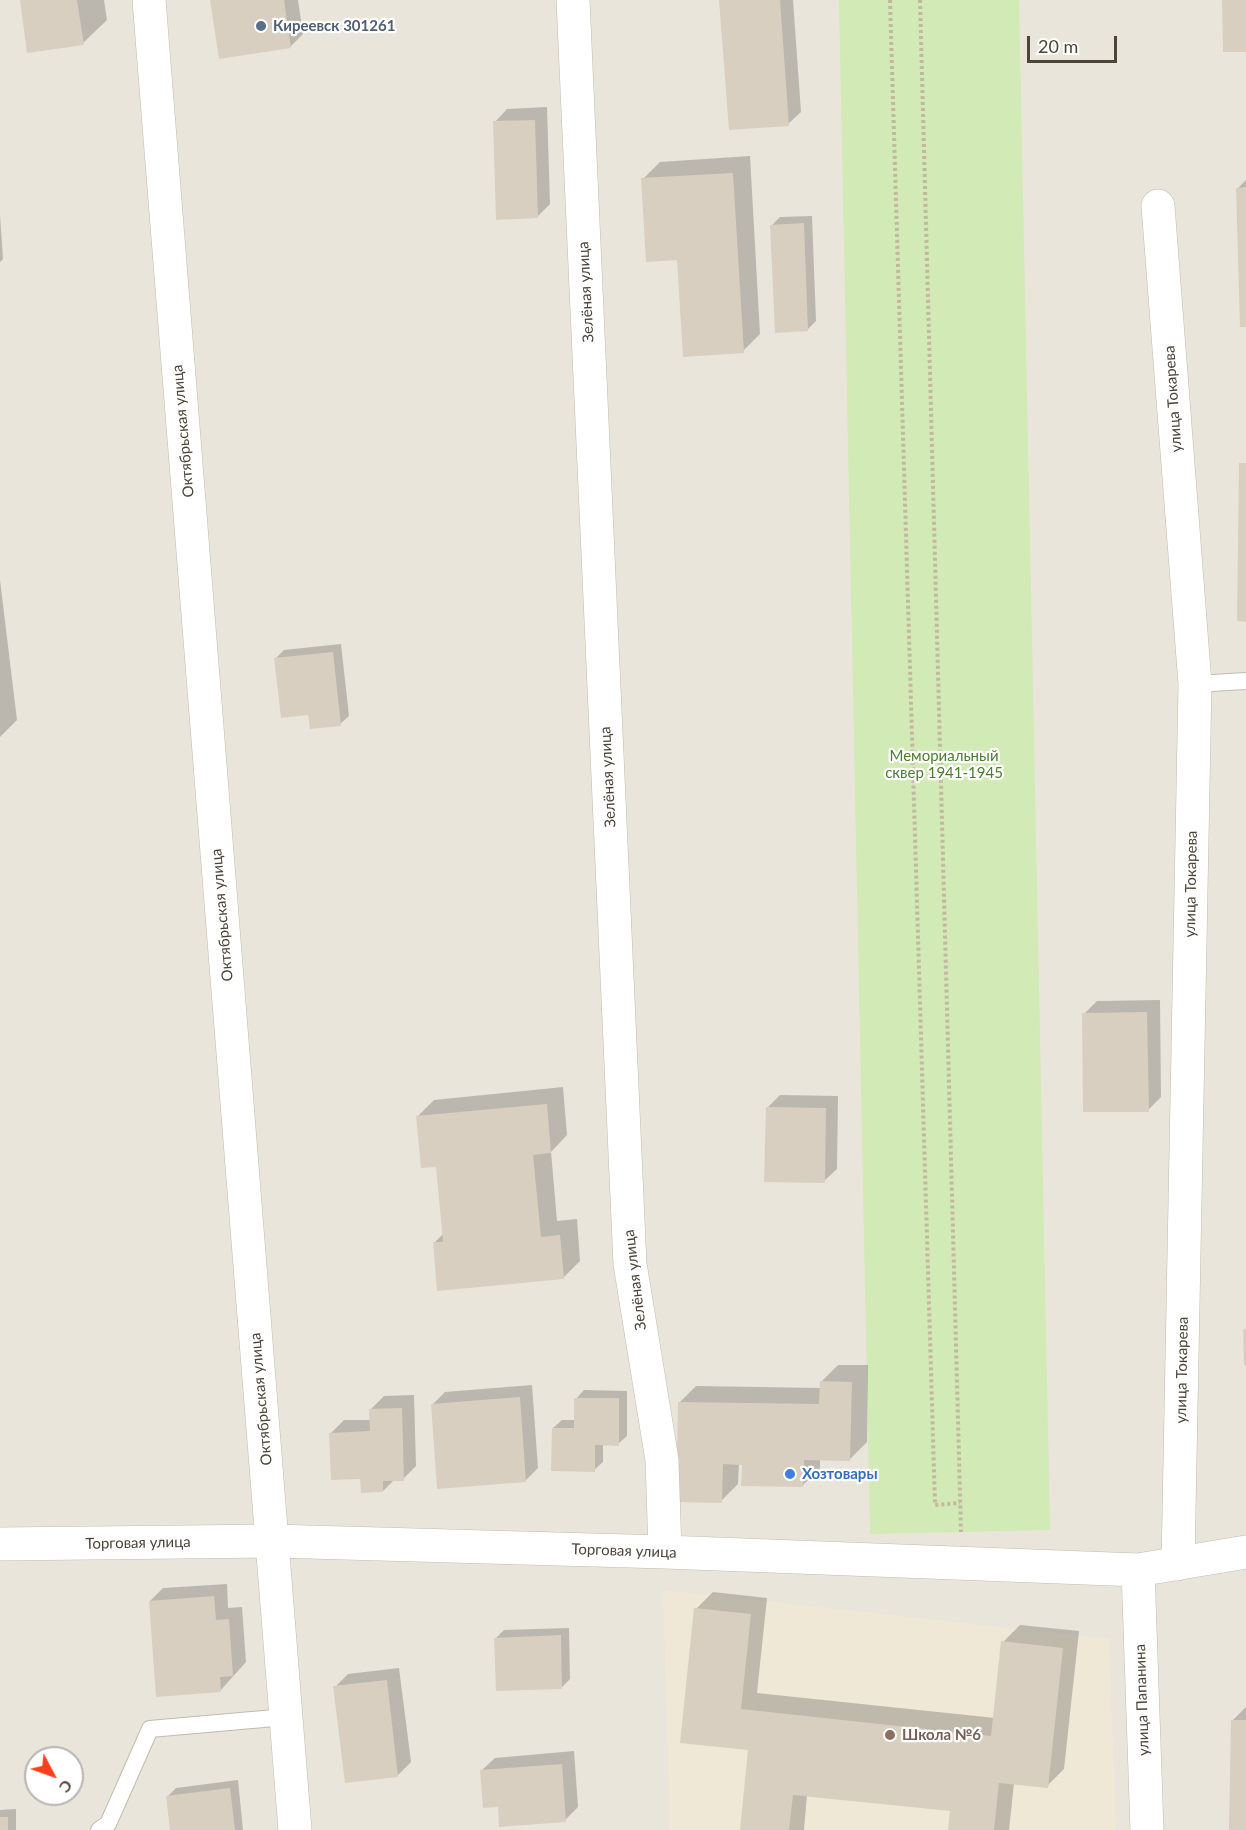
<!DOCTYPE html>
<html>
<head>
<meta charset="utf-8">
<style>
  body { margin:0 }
  #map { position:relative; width:1246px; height:1830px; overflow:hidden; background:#f6f3ec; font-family:Lato,sans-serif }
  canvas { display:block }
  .north { position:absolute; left:24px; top:1746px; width:60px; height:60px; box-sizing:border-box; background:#fff; border:2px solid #b7b4b0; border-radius:50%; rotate:131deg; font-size:16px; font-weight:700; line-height:24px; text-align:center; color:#4b4439 }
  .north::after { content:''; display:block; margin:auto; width:21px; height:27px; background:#fc3f1d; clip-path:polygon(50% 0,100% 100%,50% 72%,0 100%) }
  .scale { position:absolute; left:1027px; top:36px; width:90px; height:27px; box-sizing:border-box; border:3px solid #4b4439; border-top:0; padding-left:8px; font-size:18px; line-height:21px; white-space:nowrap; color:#4b4439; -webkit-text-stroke:4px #fff; paint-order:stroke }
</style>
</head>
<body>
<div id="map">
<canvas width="1246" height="1830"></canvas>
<div class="north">С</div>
<div class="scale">20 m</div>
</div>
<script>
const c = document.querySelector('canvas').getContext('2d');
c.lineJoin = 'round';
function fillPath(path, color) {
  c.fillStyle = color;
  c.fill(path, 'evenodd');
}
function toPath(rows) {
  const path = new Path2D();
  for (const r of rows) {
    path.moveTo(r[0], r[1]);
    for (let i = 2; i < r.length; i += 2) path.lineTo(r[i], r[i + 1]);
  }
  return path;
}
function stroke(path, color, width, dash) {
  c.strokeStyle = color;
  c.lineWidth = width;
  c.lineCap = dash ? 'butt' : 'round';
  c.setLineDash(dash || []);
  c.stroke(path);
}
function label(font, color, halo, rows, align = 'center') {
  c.font = font + ' Lato,sans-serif';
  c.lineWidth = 4.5;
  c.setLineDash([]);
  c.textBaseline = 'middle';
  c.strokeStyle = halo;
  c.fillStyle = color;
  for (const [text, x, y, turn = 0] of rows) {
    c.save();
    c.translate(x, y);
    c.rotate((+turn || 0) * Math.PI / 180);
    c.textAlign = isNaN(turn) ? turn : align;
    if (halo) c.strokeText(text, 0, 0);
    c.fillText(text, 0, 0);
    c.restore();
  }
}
const residential = toPath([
  [0,0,1246,0,1246,1830,0,1830],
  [36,1758,72,1758,72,1794,36,1794]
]);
const education = toPath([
  [663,1590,1109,1639,1116,1830,670,1830]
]);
const green = toPath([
  [839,0,1019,0,1050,1530,870,1534]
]);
const shadow = toPath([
  [22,0,104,0,107,20,83,43],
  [212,0,298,0,303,34,290,47],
  [721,0,793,0,801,112,788,124],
  [547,107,550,204,537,217,495,122,507,109],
  [750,156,760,334,743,351,643,179,660,162],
  [1246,180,1246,326,1238,188],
  [0,215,3,259,0,262],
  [812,216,816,321,807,330,772,225,780,217],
  [0,580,17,720,0,737],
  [341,644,349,716,340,724,310,714,276,658,284,650],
  [1160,1000,1161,1097,1148,1110,1084,1014,1097,1001],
  [563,1087,567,1135,551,1152,557,1221,577,1219,580,1261,563,1278,434,1243,443,1234,437,1166,417,1117,434,1100],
  [780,1095,838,1096,837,1169,824,1181,767,1108],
  [838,1365,868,1365,867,1442,850,1459,820,1459,820,1468,803,1485,739,1463,738,1484,721,1501,679,1403,696,1386,821,1388,821,1382],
  [532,1385,538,1468,525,1481,432,1405,445,1392],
  [584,1390,627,1391,627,1436,618,1444,603,1444,603,1462,594,1470,553,1428,562,1420,575,1420,576,1399],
  [414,1395,416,1466,403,1479,394,1480,383,1491,361,1478,331,1433,344,1420,371,1420,371,1409,384,1396],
  [227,1584,228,1608,242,1607,246,1662,220,1691,150,1601,163,1588],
  [713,1592,767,1598,757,1693,995,1718,1003,1642,1020,1625,1079,1631,1064,1769,1047,1786,1014,1783,1009,1830,950,1830,952,1810,807,1795,804,1830,741,1830,750,1749,696,1609],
  [569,1628,570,1679,561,1688,496,1638,504,1630],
  [399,1668,411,1762,398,1775,335,1687,348,1674],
  [1246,1707,1246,1830,1231,1830,1232,1721],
  [574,1751,578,1807,565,1820,482,1770,495,1758],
  [238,1780,243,1830,172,1830,167,1797,176,1788],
  [16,1809,16,1830,0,1830,0,1810]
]);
const building = toPath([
  [20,0,77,0,84,45,27,53],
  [210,0,284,0,291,48,219,59],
  [719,0,780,0,789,126,729,130],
  [1222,0,1246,0,1246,52,1223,52],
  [535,120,538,218,496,220,493,121],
  [733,173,744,353,683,357,677,260,646,262,641,178],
  [1246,187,1246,327,1240,327,1236,188],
  [804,223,808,331,775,333,770,225],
  [1239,463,1246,463,1246,622,1237,621],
  [333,652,341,726,310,729,308,715,281,718,274,658],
  [1147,1012,1149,1112,1083,1112,1082,1013],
  [547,1104,551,1153,533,1155,541,1237,560,1235,564,1279,437,1291,433,1242,443,1242,436,1167,421,1168,416,1116],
  [766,1107,826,1108,825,1183,764,1182],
  [1243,1329,1246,1329,1246,1365,1244,1365],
  [820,1381,852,1382,850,1461,804,1460,803,1487,741,1486,742,1465,723,1464,722,1503,676,1502,678,1402,819,1404],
  [520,1397,526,1482,437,1489,431,1404],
  [574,1398,619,1398,619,1446,595,1445,595,1472,551,1471,552,1428,574,1428],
  [402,1408,404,1481,383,1481,383,1492,361,1493,360,1479,331,1480,329,1433,370,1431,369,1409],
  [214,1596,216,1620,229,1619,233,1676,220,1677,221,1692,156,1697,149,1601],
  [694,1608,751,1614,741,1709,991,1736,1001,1641,1063,1648,1048,1788,999,1783,994,1830,948,1830,950,1811,793,1795,789,1830,740,1830,748,1750,680,1743],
  [561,1635,562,1689,496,1691,494,1638],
  [387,1680,398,1777,345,1783,333,1686],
  [1231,1720,1246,1720,1246,1830,1229,1830],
  [562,1764,566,1822,499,1827,498,1807,483,1808,480,1770],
  [230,1788,235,1830,170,1830,166,1796],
  [0,1817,8,1817,8,1830,0,1830]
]);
const path = toPath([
  [890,0,935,1505,960,1503],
  [920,0,961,1532]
]);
const service = toPath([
  [1195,684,1246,681],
  [99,1830,108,1824,150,1729,286,1717]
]);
const minor = toPath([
  [149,0,295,1830],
  [573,0,630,1264,662,1460,665,1552],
  [1158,206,1195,684,1178,1564],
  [0,1544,273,1541,665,1552,1138,1570,1246,1552],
  [1138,1570,1147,1830]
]);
const markers = [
  [261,26,6,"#5c6f8a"],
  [790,1474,6,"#3f7fe0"],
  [890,1735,6,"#8d6e63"]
];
const serviceNames = [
  ["Киреевск 301261",273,26]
];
const streetNames = [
  ["Зелёная улица",586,292,-93],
  ["улица Токарева",1173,399,-94],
  ["Октябрьская улица",183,431,-95],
  ["Зелёная улица",608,777,-93],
  ["улица Токарева",1191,884,-89],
  ["Октябрьская улица",222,915,-95],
  ["Зелёная улица",635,1280,-97],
  ["улица Токарева",1182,1370,-89],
  ["Октябрьская улица",261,1399,-95],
  ["Торговая улица",138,1543,-1],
  ["Торговая улица",624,1551,2],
  ["улица Папанина",1142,1700,-92]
];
const parkNames = [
  ["Мемориальный",944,756],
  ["сквер 1941-1945",944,773]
];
const shopNames = [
  ["Хозтовары",802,1474]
];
const educationNames = [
  ["Школа №6",902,1735]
];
fillPath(residential, '#eae5da');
fillPath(education, '#efe8d6');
fillPath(green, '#d2eab5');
fillPath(shadow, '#0003');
fillPath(building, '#d8cfc1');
stroke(service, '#c2bbae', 18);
stroke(minor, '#c2bbae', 34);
stroke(path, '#c4b79f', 4, [3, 3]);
stroke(service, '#fff', 16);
stroke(minor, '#fff', 33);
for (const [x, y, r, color] of markers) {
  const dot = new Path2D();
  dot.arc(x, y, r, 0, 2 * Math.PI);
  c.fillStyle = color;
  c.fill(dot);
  stroke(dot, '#fff', 2);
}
label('bold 15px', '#4e5e75', '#fff', serviceNames, 'left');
label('15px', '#4b4439', '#fff', streetNames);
label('15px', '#4a7f2a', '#fff', parkNames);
label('bold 15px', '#366cbe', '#fff', shopNames, 'left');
label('bold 15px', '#785e54', '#fff', educationNames, 'left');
</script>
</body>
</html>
